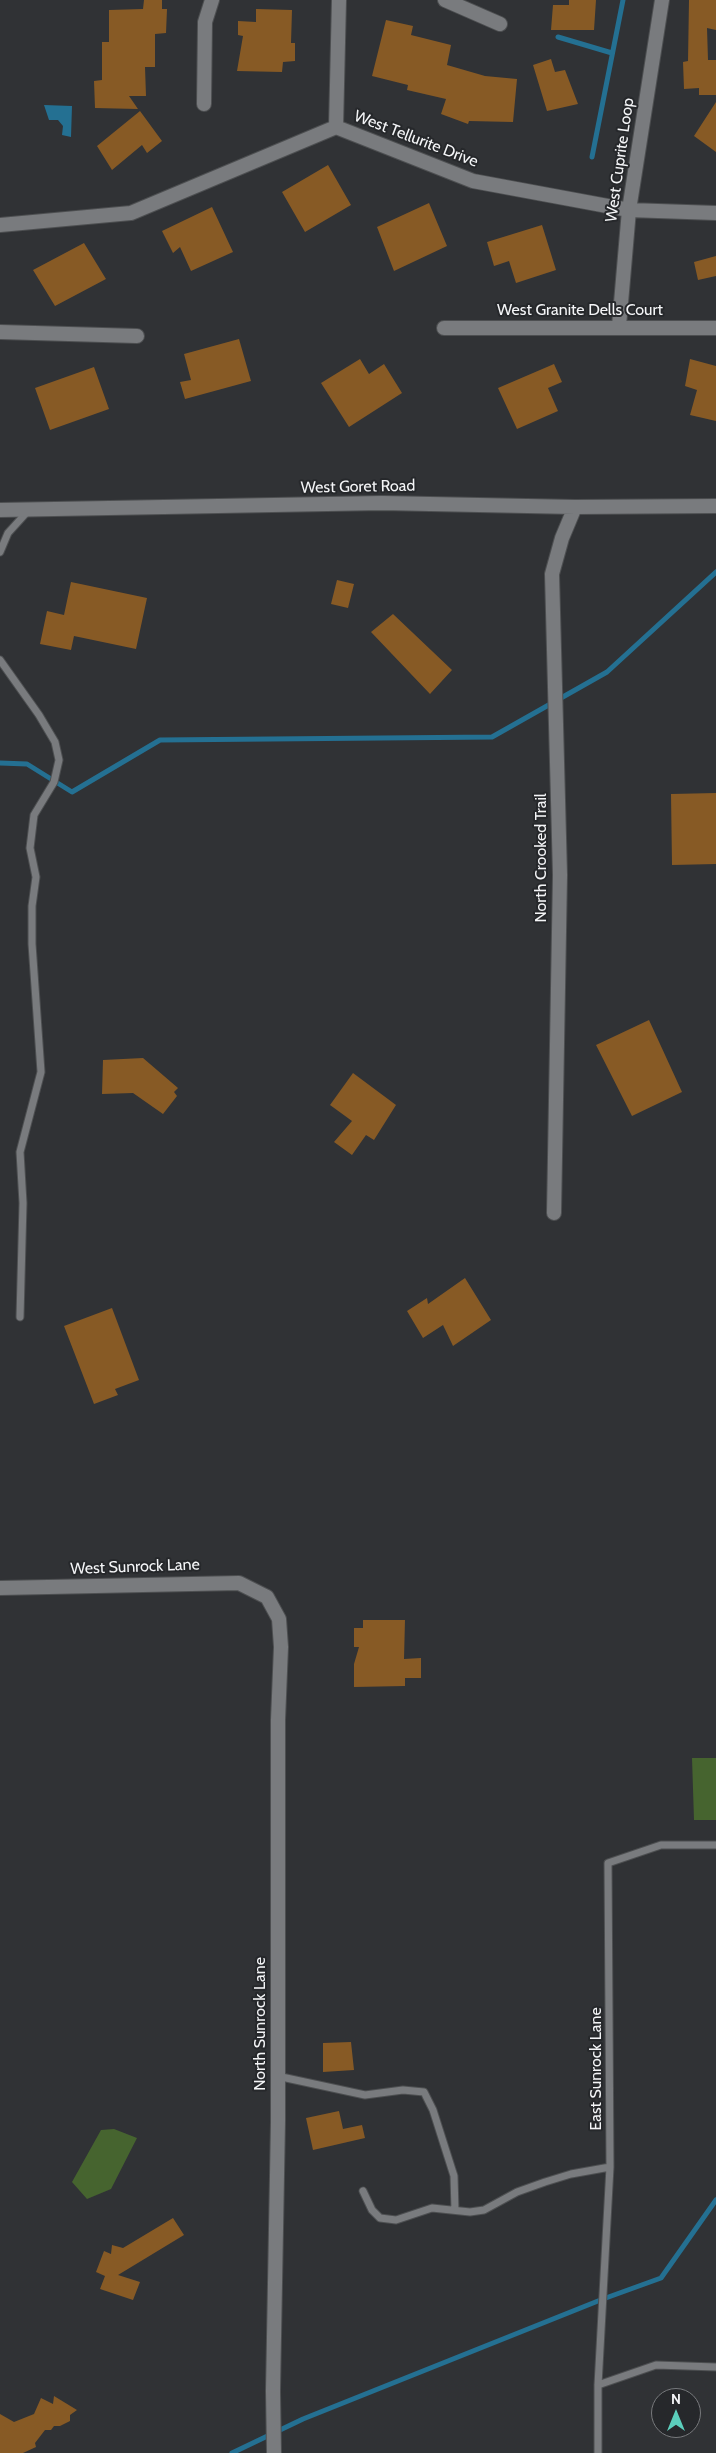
<!DOCTYPE html>
<html>
<head>
<meta charset="utf-8">
<style>
  body { margin:0 }
  #map { position:relative; width:716px; height:2453px; overflow:hidden; background:#303235; font-family:Cabin,sans-serif }
  canvas { display:block }
  .north { position:absolute; left:651px; top:2388px; width:50px; height:50px; box-sizing:border-box; background:#26282b; border:1px solid #787a7d; border-radius:50%; rotate:0deg; font-size:14px; font-weight:700; line-height:20px; text-align:center; color:#f4f5f7 }
  .north::after { content:''; display:block; margin:auto; width:18px; height:22px; background:#5bcebc; clip-path:polygon(50% 0,100% 100%,50% 72%,0 100%) }
</style>
</head>
<body>
<div id="map">
<canvas width="716" height="2453"></canvas>
<div class="north">N</div>
</div>
<script>
const c = document.querySelector('canvas').getContext('2d');
c.lineJoin = 'round';
function fillPath(path, color) {
  c.fillStyle = color;
  c.fill(path, 'evenodd');
}
function toPath(rows) {
  const path = new Path2D();
  for (const r of rows) {
    path.moveTo(r[0], r[1]);
    for (let i = 2; i < r.length; i += 2) path.lineTo(r[i], r[i + 1]);
  }
  return path;
}
function stroke(path, color, width, dash) {
  c.strokeStyle = color;
  c.lineWidth = width;
  c.lineCap = dash ? 'butt' : 'round';
  c.setLineDash(dash || []);
  c.stroke(path);
}
function label(font, color, halo, rows, align = 'center') {
  c.font = font + ' Cabin,sans-serif';
  c.lineWidth = 4;
  c.setLineDash([]);
  c.textBaseline = 'middle';
  c.strokeStyle = halo;
  c.fillStyle = color;
  for (const [text, x, y, turn = 0] of rows) {
    c.save();
    c.translate(x, y);
    c.rotate((+turn || 0) * Math.PI / 180);
    c.textAlign = isNaN(turn) ? turn : align;
    if (halo) c.strokeText(text, 0, 0);
    c.fillText(text, 0, 0);
    c.restore();
  }
}
const green = toPath([
  [692,1758,716,1758,716,1820,694,1820],
  [114,2129,137,2138,111,2189,87,2199,72,2182,101,2130]
]);
const water = toPath([
  [44,105,72,106,71,137,62,135,63,126,58,120,49,120]
]);
const stream = toPath([
  [558,37,612,53],
  [592,157,623,0],
  [0,763,27,764,72,792,160,740,492,737,607,672,716,572],
  [232,2453,303,2419,603,2299,661,2278,716,2200]
]);
const building = toPath([
  [144,0,162,0,162,9,167,9,166,33,155,34,155,67,145,67,146,96,129,96,138,109,95,108,94,81,102,80,102,42,109,42,109,10,143,9],
  [569,0,596,0,594,30,551,30,553,5,569,5],
  [689,0,716,0,716,30,707,28,708,60,716,60,716,95,699,95,699,88,684,89,683,62,688,61],
  [256,9,292,10,291,43,295,43,295,61,283,62,282,72,237,71,243,36,238,35,238,21,256,22],
  [386,20,413,26,411,35,451,45,447,65,485,76,517,79,513,122,469,121,468,124,441,114,446,99,407,90,408,85,372,76],
  [551,59,555,72,565,70,578,104,547,111,533,65],
  [716,102,716,152,694,136],
  [140,111,162,141,147,153,142,145,112,170,97,146],
  [328,165,351,205,305,232,282,192],
  [429,203,447,246,394,271,377,227],
  [212,207,233,252,191,271,180,247,173,253,162,231],
  [542,225,556,270,516,283,509,261,494,266,487,242],
  [84,243,106,279,55,306,33,270],
  [716,256,716,276,698,280,694,262],
  [239,339,251,381,185,399,180,382,191,380,184,354],
  [360,359,369,374,384,364,402,393,349,427,321,383],
  [690,359,716,366,716,421,690,415,697,390,685,386],
  [554,364,562,382,548,388,558,411,517,429,498,388],
  [94,367,109,409,50,430,35,388],
  [337,580,354,584,348,608,331,604],
  [71,582,147,598,136,649,74,636,71,650,40,644,47,611,64,615],
  [393,614,452,670,430,694,371,632],
  [716,793,716,864,672,865,671,794],
  [649,1020,682,1092,632,1116,596,1045],
  [143,1058,178,1088,174,1092,177,1096,163,1114,133,1093,102,1094,103,1060],
  [353,1073,396,1105,374,1140,366,1135,352,1155,334,1142,352,1121,330,1105],
  [465,1278,491,1320,453,1346,443,1325,423,1338,407,1311,427,1298,428,1304],
  [112,1308,139,1380,115,1389,118,1395,94,1404,64,1326],
  [363,1620,405,1620,404,1659,421,1658,421,1678,405,1678,405,1686,354,1687,354,1664,359,1647,354,1647,354,1628,363,1628],
  [351,2042,354,2070,323,2072,323,2043],
  [339,2111,343,2129,362,2125,365,2138,313,2150,306,2118],
  [173,2218,184,2235,118,2275,140,2282,133,2300,100,2289,105,2276,96,2272,104,2251,111,2254,112,2245,123,2248],
  [54,2396,77,2410,70,2415,70,2421,60,2426,54,2426,51,2430,45,2430,35,2443,36,2447,23,2453,0,2453,0,2414,14,2422,34,2414,41,2398,53,2404]
]);
const lane = toPath([
  [0,552,8,533,28,511],
  [0,660,39,715,55,742,59,760,54,782,34,815,30,848,36,877,32,906,32,944,41,1072,20,1152,23,1203,20,1317],
  [277,2076,365,2095,403,2090,424,2092,433,2110,454,2176,455,2210],
  [363,2191,372,2210,380,2218,396,2220,432,2208,470,2212,484,2210,517,2192,545,2182,571,2174,610,2167],
  [598,2385,656,2365,716,2367],
  [598,2453,598,2385,610,2167,608,1863,661,1845,716,1845]
]);
const street = toPath([
  [445,0,500,24],
  [204,104,205,22,212,0],
  [336,127,339,0],
  [0,225,131,213,336,127,473,181,629,210,716,213],
  [619,326,629,210,662,0],
  [444,328,716,328],
  [0,332,137,336],
  [0,510,382,503,575,507,716,506],
  [554,1213,560,875,552,574,562,538,575,507],
  [0,1588,239,1583,267,1597,279,1619,281,1647,278,1720,278,2121,273,2391,274,2453]
]);
const streetNames = [
  ["West Tellurite Drive",416,139,21],
  ["West Cuprite Loop",620,160,-82],
  ["West Granite Dells Court",580,310],
  ["West Goret Road",358,487,-1],
  ["North Crooked Trail",541,858,-90],
  ["West Sunrock Lane",135,1567,-2],
  ["North Sunrock Lane",260,2024,-90],
  ["East Sunrock Lane",596,2069,-90]
];
fillPath(green, '#46642f');
fillPath(water, '#247092');
stroke(stream, '#247092', 5);
fillPath(building, '#875a25');
stroke(lane, '#4d4f51', 9);
stroke(street, '#4d4f51', 16);
stroke(lane, '#797b7e', 7);
stroke(street, '#797b7e', 14);
label('16px', '#f4f5f7', '#26282b', streetNames);
</script>
</body>
</html>
